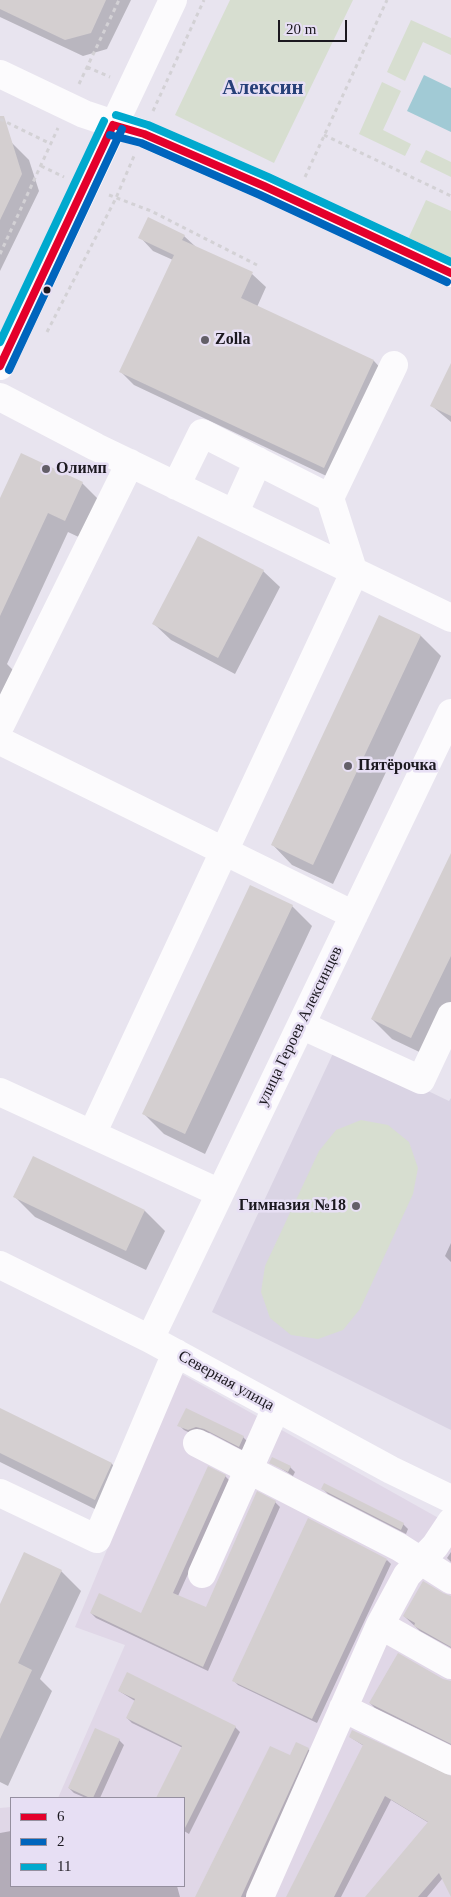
<!DOCTYPE html>
<html>
<head>
<meta charset="utf-8">
<style>
  body { margin:0 }
  #map { position:relative; width:451px; height:1897px; overflow:hidden; background:#e8e4ef; font-family:"Times New Roman",serif }
  canvas { display:block }
  .legend { position:absolute; left:10px; top:1797px; width:175px; height:90px; box-sizing:border-box; background:#e7dff4; border:1px solid #958f9f; margin:0; padding:6px 9px; list-style:none; font-size:15px; color:#1b181f }
  .legend li { display:flex; align-items:center; gap:10px; height:25px }
  .legend b { width:25px; border:1px solid #958f9f }
  .scale { position:absolute; left:278px; top:20px; width:69px; height:22px; box-sizing:border-box; border:2px solid #1b181f; border-top:0; padding-left:6px; font-size:15px; line-height:18px; white-space:nowrap; color:#1b181f; -webkit-text-stroke:4px #e7dff4; paint-order:stroke }
</style>
</head>
<body>
<div id="map">
<canvas width="451" height="1897"></canvas>
<ul class="legend">
<li><b style="height:6px;background:#e4002b"></b>6</li>
<li><b style="height:6px;background:#0065bd"></b>2</li>
<li><b style="height:6px;background:#00a9ce"></b>11</li>
</ul>
<div class="scale">20 m</div>
</div>
<script>
const c = document.querySelector('canvas').getContext('2d');
c.lineJoin = 'round';
function fillPath(path, color) {
  c.fillStyle = color;
  c.fill(path, 'evenodd');
}
function toPath(rows) {
  const path = new Path2D();
  for (const r of rows) {
    path.moveTo(r[0], r[1]);
    for (let i = 2; i < r.length; i += 2) path.lineTo(r[i], r[i + 1]);
  }
  return path;
}
function stroke(path, color, width, dash) {
  c.strokeStyle = color;
  c.lineWidth = width;
  c.lineCap = dash ? 'butt' : 'round';
  c.setLineDash(dash || []);
  c.stroke(path);
}
function label(font, color, halo, rows, align = 'center') {
  c.font = font + ' "Times New Roman",serif';
  c.lineWidth = 5;
  c.setLineDash([]);
  c.textBaseline = 'middle';
  c.strokeStyle = halo;
  c.fillStyle = color;
  for (const [text, x, y, turn = 0] of rows) {
    c.save();
    c.translate(x, y);
    c.rotate((+turn || 0) * Math.PI / 180);
    c.textAlign = isNaN(turn) ? turn : align;
    if (halo) c.strokeText(text, 0, 0);
    c.fillText(text, 0, 0);
    c.restore();
  }
}
const industrial = toPath([
  [180,1373,451,1525,451,1897,0,1897,0,1808,11,1807,11,1886,184,1886,184,1798,58,1798,125,1645,75,1627]
]);
const education = toPath([
  [336,1047,449,1101,451,1098,451,1430,212,1312]
]);
const green = toPath([
  [230,0,353,0,274,163,175,115],
  [411,20,451,38,451,55,423,42,405,81,387,72],
  [382,82,401,91,383,130,411,144,405,156,359,134],
  [426,150,451,162,451,177,420,162],
  [426,200,451,211,451,260,408,239],
  [361,1120,388,1125,409,1142,418,1168,413,1194,360,1309,343,1330,318,1339,291,1335,270,1318,261,1292,265,1266,319,1151,336,1130]
]);
const water = toPath([
  [424,75,451,88,451,132,407,111]
]);
const shadow = toPath([
  [0,0,131,0,107,49,83,56,0,17],
  [0,138,12,143,29,160,39,191,0,271],
  [184,236,196,247,252,274,266,287,257,307,374,361,387,375,337,481,134,385,121,372,173,260,153,251,140,237],
  [451,380,451,422,432,406],
  [82,483,102,503,85,540,68,532,7,664,21,678,0,714,0,501],
  [263,571,280,587,235,674,171,640,154,624],
  [379,617,421,636,441,656,333,884,292,865,272,844],
  [451,856,451,1017,432,1058,392,1039,372,1019],
  [292,906,312,926,205,1154,164,1134,144,1114],
  [15,1197,145,1211,165,1231,146,1270,35,1217],
  [451,1243,451,1262,445,1256],
  [0,1409,112,1464,132,1484,115,1519,0,1462],
  [186,1410,243,1437,248,1442,244,1451,210,1433,201,1432,194,1435,184,1430,179,1425],
  [271,1462,290,1467,295,1472,293,1476],
  [225,1476,230,1481,178,1596,207,1609,275,1502,280,1507,208,1671,96,1618,91,1613,142,1615],
  [325,1485,403,1524,408,1529,406,1534,328,1494,323,1489],
  [451,1552,451,1562,447,1558],
  [387,1560,391,1564,317,1723,238,1685,234,1681],
  [61,1571,81,1591,40,1679,52,1691,8,1786,0,1782,0,1607],
  [450,1597,451,1597,451,1648,420,1631,404,1616],
  [443,1680,451,1682,451,1745,375,1708,370,1703],
  [119,1691,235,1727,240,1732,189,1834,184,1831,184,1798,157,1798,183,1748,132,1723,127,1718,135,1701],
  [350,1737,451,1778,451,1868,427,1897,366,1897,429,1823,391,1800,341,1897,287,1897,364,1746],
  [119,1740,124,1745,100,1798,86,1798,74,1793,69,1788],
  [308,1749,313,1754,248,1897,197,1897,290,1757],
  [11,1831,11,1886,177,1886,180,1897,0,1897,0,1833]
]);
const building = toPath([
  [0,0,106,0,91,33,65,40,0,9],
  [0,116,4,116,22,174,0,220],
  [148,217,185,235,182,240,253,272,241,298,374,360,324,468,119,372,174,255,138,238],
  [451,363,451,416,430,406],
  [21,453,83,482,65,521,48,513,0,616,0,498],
  [198,536,264,570,218,658,152,624],
  [379,615,421,635,313,865,271,845],
  [451,853,451,956,411,1038,371,1019],
  [250,885,293,905,185,1134,142,1114],
  [33,1156,145,1210,126,1251,13,1197],
  [0,1408,112,1463,95,1500,0,1453],
  [186,1408,244,1436,239,1447,204,1429,196,1427,188,1430,177,1426],
  [272,1457,291,1466,288,1472,269,1463],
  [208,1466,226,1475,173,1593,206,1607,257,1491,276,1501,203,1667,90,1613,99,1593,141,1613],
  [324,1483,404,1523,401,1530,321,1489],
  [308,1518,387,1559,312,1719,232,1681],
  [24,1552,62,1570,18,1663,32,1670,0,1739,0,1604],
  [423,1581,443,1593,451,1596,451,1647,414,1626,415,1623,403,1616],
  [398,1653,443,1679,451,1681,451,1744,369,1703],
  [127,1672,236,1726,184,1830,184,1798,156,1798,182,1746,126,1718,135,1699,118,1691],
  [95,1728,120,1739,93,1798,90,1798,68,1788],
  [352,1730,451,1776,451,1897,439,1873,418,1897,365,1897,428,1822,385,1796,334,1897,286,1897,363,1745,349,1737],
  [296,1742,309,1748,241,1897,195,1897,270,1746,290,1755]
]);
const path = toPath([
  [87,67,110,77],
  [79,84,119,0],
  [153,111,204,0],
  [0,119,51,144],
  [324,135,451,196],
  [41,166,64,177],
  [305,177,387,0],
  [109,195,151,211,257,265],
  [0,254,58,128],
  [47,332,116,198,134,156]
]);
const minor = toPath([
  [0,74,84,114,144,134,264,186,451,273],
  [0,366,173,0],
  [0,397,96,447,451,618],
  [330,498,394,365],
  [235,512,258,461],
  [0,726,130,463],
  [0,741,354,915],
  [301,1025,421,1080,451,1016],
  [0,1092,220,1193],
  [92,1134,354,573,330,498,202,433,176,486],
  [0,1265,150,1339,391,1470,451,1499],
  [150,1339,451,713],
  [197,1443,399,1547,451,1580],
  [0,1493,97,1539,176,1353],
  [202,1574,276,1408],
  [380,1625,451,1665],
  [343,1708,451,1761],
  [260,1897,380,1625,407,1575,435,1546,451,1522]
]);
const bus1 = toPath([
  [113,125,144,134,264,186,451,273],
  [0,366,113,125]
]);
const bus2 = toPath([
  [110,135,141,143,260,195,447,282],
  [9,370,122,129]
]);
const bus3 = toPath([
  [116,115,148,125,268,177,451,262],
  [0,342,104,121]
]);
const markers = [
  [47,290,4.5,"#1b181f"],
  [205,340,5,"#635f68"],
  [46,469,5,"#635f68"],
  [348,766,5,"#635f68"],
  [356,1206,5,"#635f68"]
];
const poiNames = [
  ["Zolla",215,340],
  ["Олимп",56,469],
  ["Пятёрочка",358,766],
  ["Гимназия №18",346,1206,"right"]
];
const streetNames = [
  ["улица Героев Алексинцев",300,1026,-64],
  ["Северная улица",226,1381,29]
];
const districtNames = [
  ["Алексин",263,89]
];
fillPath(industrial, '#e0d7e7');
fillPath(education, '#dad4e4');
fillPath(green, '#d7ded0');
fillPath(water, '#a1cad5');
fillPath(shadow, '#0003');
fillPath(building, '#d4cfd0');
stroke(path, '#d3d1d5', 3, [4, 4]);
stroke(minor, '#fcfbfd', 28);
stroke(bus1, '#e4002b', 8);
stroke(bus2, '#0065bd', 8);
stroke(bus3, '#00a9ce', 8);
for (const [x, y, r, color] of markers) {
  const dot = new Path2D();
  dot.arc(x, y, r, 0, 2 * Math.PI);
  c.fillStyle = color;
  c.fill(dot);
  stroke(dot, '#e7dff4', 2);
}
label('bold 16px', '#1b181f', '#e7dff4', poiNames, 'left');
label('16px', '#1b181f', '#e7dff4', streetNames);
label('bold 21px', '#264078', '#e7dff4', districtNames);
</script>
</body>
</html>
